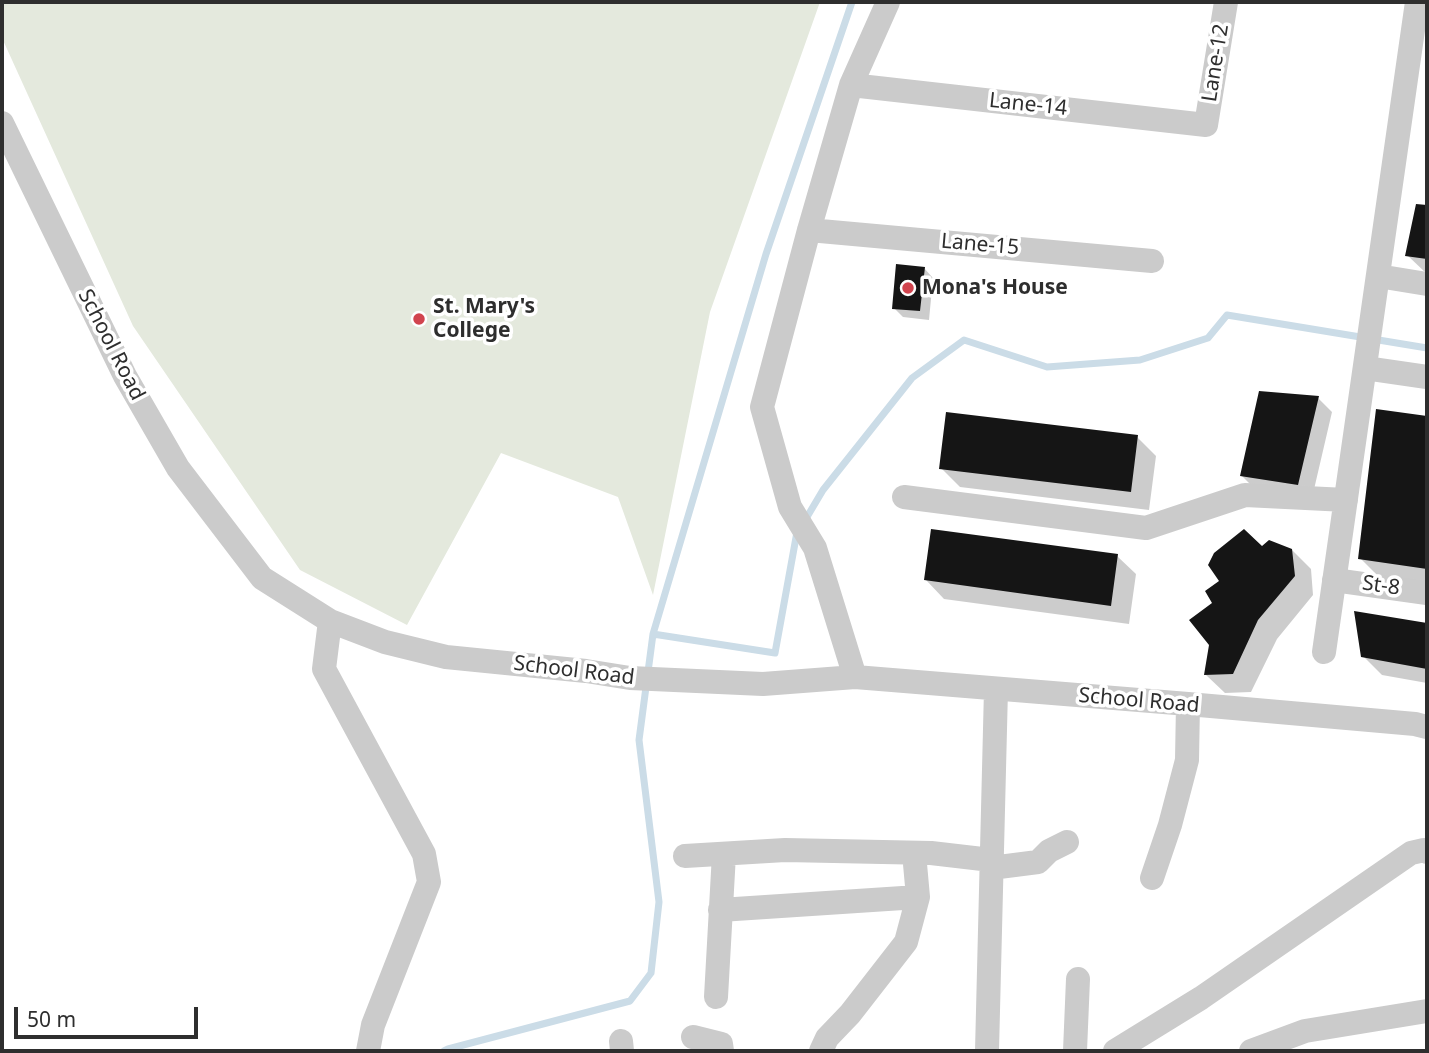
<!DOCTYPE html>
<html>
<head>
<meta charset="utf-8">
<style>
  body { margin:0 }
  #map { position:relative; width:1429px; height:1053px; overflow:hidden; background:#fff; font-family:"Noto Sans",sans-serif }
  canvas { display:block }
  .frame { position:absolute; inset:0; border:4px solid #2e2e2e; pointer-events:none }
  .scale { position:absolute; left:14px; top:1007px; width:184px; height:32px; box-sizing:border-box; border:4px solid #2e2e2e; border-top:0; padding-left:9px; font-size:21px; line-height:24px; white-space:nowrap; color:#2e2e2e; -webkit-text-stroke:5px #fff; paint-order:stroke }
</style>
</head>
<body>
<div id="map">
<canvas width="1429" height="1053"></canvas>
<div class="frame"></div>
<div class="scale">50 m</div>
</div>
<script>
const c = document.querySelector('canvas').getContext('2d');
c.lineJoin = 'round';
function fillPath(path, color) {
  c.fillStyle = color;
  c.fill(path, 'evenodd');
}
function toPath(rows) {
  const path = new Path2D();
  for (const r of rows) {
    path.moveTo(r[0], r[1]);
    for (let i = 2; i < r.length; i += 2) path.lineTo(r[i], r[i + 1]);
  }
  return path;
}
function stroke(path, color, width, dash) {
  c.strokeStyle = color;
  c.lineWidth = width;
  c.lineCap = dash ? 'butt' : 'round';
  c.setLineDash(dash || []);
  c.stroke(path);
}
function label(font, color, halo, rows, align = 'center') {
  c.font = font + ' "Noto Sans",sans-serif';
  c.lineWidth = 7;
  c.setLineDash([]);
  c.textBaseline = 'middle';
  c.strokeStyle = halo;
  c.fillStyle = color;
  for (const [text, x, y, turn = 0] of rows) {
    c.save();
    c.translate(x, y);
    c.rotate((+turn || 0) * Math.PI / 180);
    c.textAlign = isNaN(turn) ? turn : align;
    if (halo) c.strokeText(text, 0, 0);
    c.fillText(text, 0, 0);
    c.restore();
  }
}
const green = toPath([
  [2,2,820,2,710,312,653,595,618,497,501,453,407,625,300,570,133,326,2,38]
]);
const shadow = toPath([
  [1418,205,1427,207,1427,274,1407,255],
  [924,268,933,278,929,320,903,317,894,308],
  [1318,398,1332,412,1312,498,1256,490,1242,476],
  [1377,411,1427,418,1427,584,1379,577,1360,558],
  [1137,437,1156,456,1149,510,960,487,941,468],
  [1262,548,1292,550,1311,569,1313,595,1277,639,1251,692,1225,693,1206,675,1214,603],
  [1117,556,1136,574,1129,624,944,599,926,580],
  [1356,613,1427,625,1427,683,1382,675,1363,656]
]);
const stream = toPath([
  [804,522,823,490,912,378,964,340,1047,367,1140,360,1208,338,1227,315,1427,348],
  [653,634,775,653,797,532],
  [444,1051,448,1049,630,1001,651,973,659,902,639,740,653,634,766,254,852,2]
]);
const building = toPath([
  [1416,204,1427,205,1427,259,1405,256],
  [896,264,925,267,920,311,892,309],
  [1259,391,1319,396,1298,485,1240,476],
  [1376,409,1427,416,1427,569,1358,559],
  [946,412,1138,435,1131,492,939,469],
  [931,529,1118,554,1111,606,924,580],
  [1244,529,1262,546,1269,540,1292,549,1295,576,1258,620,1233,674,1204,675,1209,645,1189,620,1212,603,1205,591,1219,581,1208,565,1214,553],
  [1354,611,1427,623,1427,669,1361,657]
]);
const minor = toPath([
  [851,85,1206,125,1226,2],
  [2,123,125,376,178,468,262,578,330,621,385,642,446,657,586,671,630,678,763,684,855,677,1188,704,1415,724,1427,727],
  [809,230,1152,261],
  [1378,276,1427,284],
  [1365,368,1427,377],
  [904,497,1146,528,1245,495,1346,500],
  [1334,580,1427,593],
  [330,621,324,669,424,854,429,882,373,1025,368,1051],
  [1324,652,1417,2],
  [855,677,815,548,790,507,762,407,809,230,851,85,888,2],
  [685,856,785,850,931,853,991,860],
  [991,868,1038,862,1049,851,1067,842],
  [1152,878,1170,825,1187,760,1188,704],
  [720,910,918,897],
  [716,997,724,854],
  [693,1037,721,1044,722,1051],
  [621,1041,622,1051],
  [821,1051,827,1038,850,1014,906,942,918,897,914,853],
  [987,1051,996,689],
  [1075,1051,1078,979],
  [1115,1051,1201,998,1411,853,1424,850,1427,852],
  [1251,1051,1305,1031,1427,1011]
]);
const markers = [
  [908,288,7,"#d1444e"],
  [419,319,7,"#d1444e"]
];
const streetNames = [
  ["Lane-12",1216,63,-81],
  ["Lane-14",1028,105,6],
  ["Lane-15",980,245,5],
  ["School Road",111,345,63],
  ["St-8",1381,586,8],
  ["School Road",574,671,7],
  ["School Road",1139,701,5]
];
const poiNames = [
  ["Mona's House",922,288],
  ["St. Mary's",433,307],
  ["College",433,331]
];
fillPath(green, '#e4e9dd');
fillPath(shadow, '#0003');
stroke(stream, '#cbdce7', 7);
fillPath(building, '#151515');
stroke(minor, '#cbcbcb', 24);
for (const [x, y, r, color] of markers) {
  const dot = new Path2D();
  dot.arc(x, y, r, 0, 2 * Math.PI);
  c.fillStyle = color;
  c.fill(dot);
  stroke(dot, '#fff', 2.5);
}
label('21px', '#2e2e2e', '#fff', streetNames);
label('bold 21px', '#2e2e2e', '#fff', poiNames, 'left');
</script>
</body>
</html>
